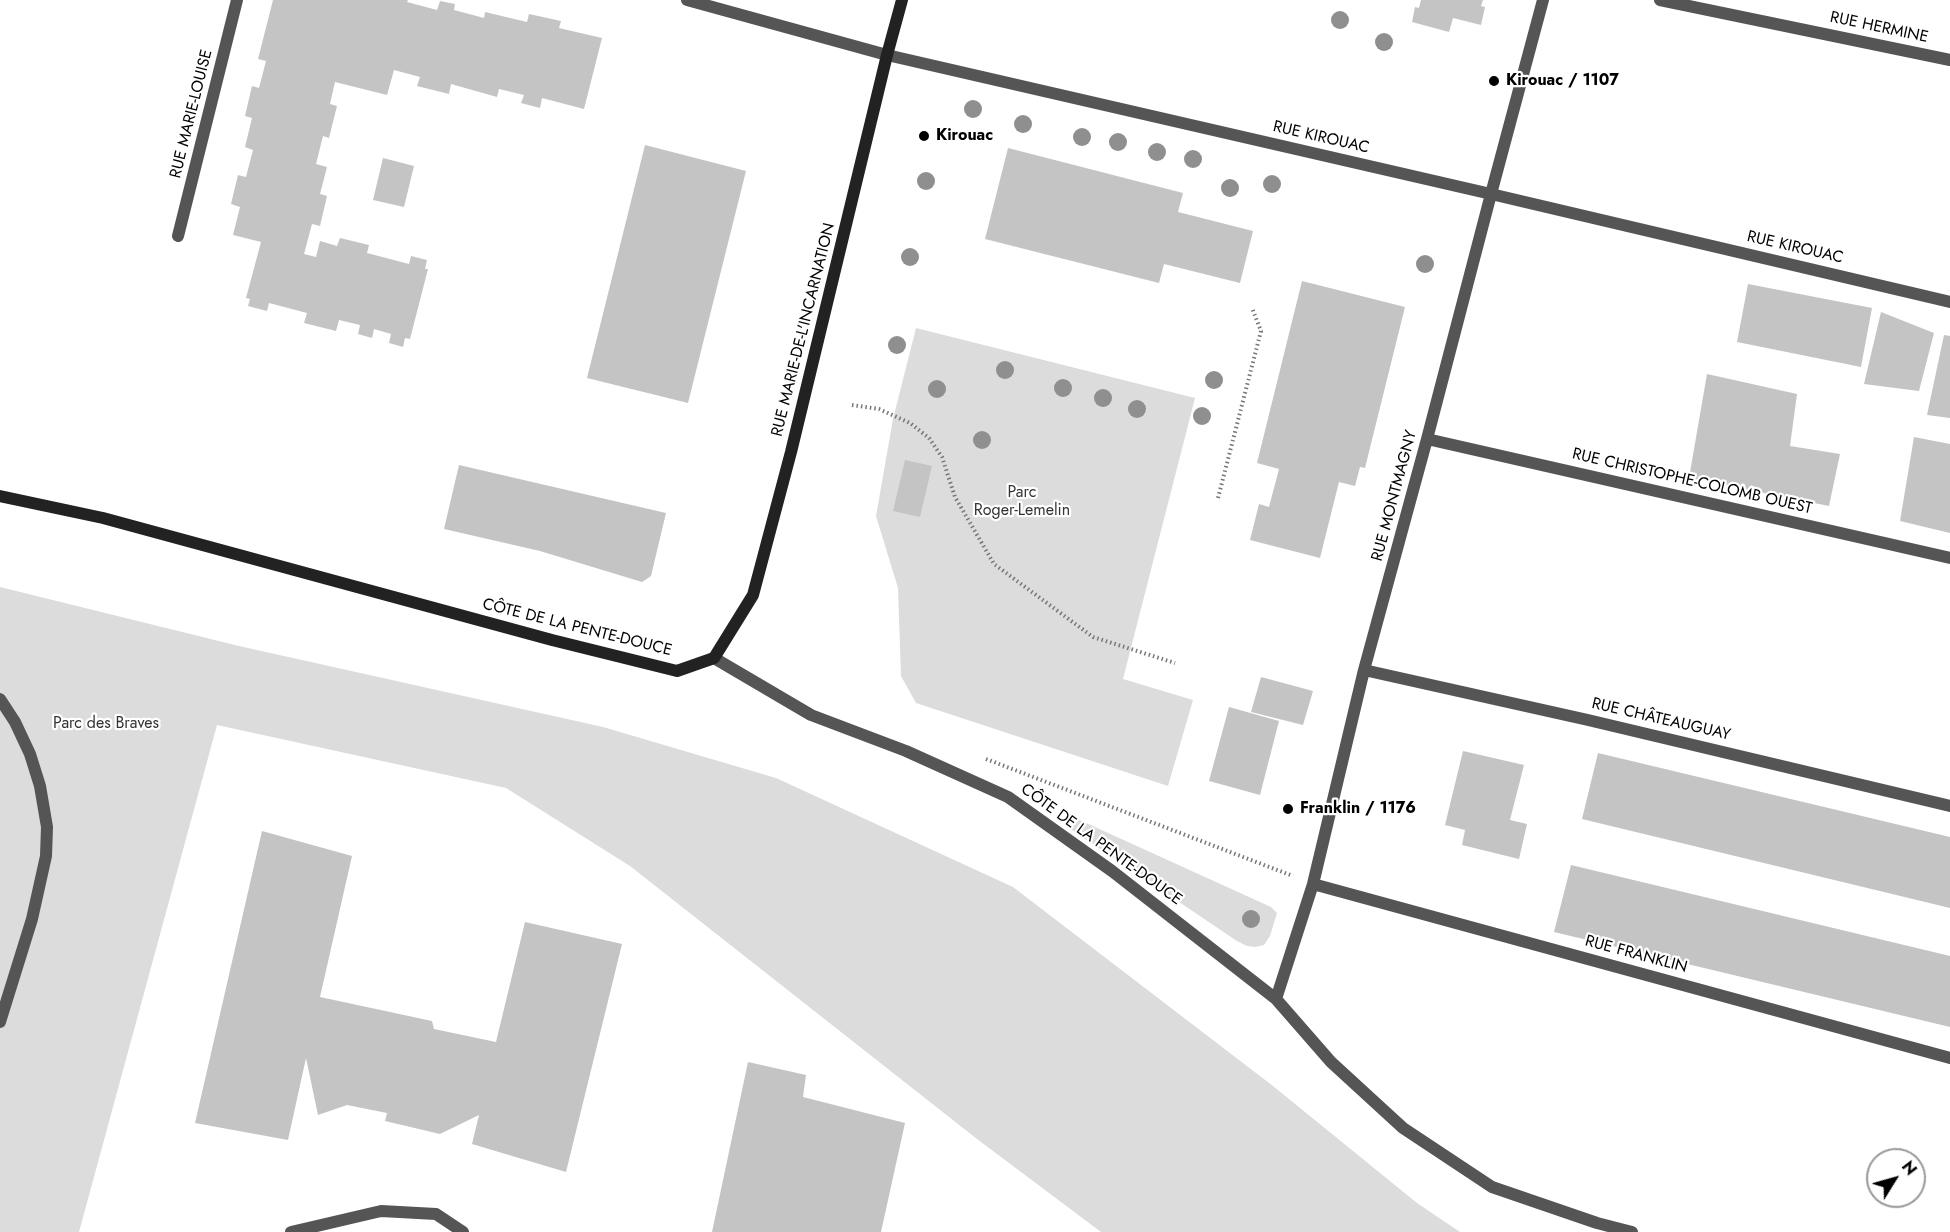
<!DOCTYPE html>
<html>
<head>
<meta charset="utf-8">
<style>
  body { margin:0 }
  #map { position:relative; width:1950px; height:1232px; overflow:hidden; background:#fff; font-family:Jost,sans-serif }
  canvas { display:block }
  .north { position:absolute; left:1866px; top:1148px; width:60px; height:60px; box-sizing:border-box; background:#fff; border:2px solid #999; border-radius:50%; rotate:53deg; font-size:16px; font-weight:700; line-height:24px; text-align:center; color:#000 }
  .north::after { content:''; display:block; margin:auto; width:21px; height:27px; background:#000; clip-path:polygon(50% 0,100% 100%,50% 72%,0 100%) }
</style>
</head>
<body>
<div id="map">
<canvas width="1950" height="1232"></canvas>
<div class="north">N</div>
</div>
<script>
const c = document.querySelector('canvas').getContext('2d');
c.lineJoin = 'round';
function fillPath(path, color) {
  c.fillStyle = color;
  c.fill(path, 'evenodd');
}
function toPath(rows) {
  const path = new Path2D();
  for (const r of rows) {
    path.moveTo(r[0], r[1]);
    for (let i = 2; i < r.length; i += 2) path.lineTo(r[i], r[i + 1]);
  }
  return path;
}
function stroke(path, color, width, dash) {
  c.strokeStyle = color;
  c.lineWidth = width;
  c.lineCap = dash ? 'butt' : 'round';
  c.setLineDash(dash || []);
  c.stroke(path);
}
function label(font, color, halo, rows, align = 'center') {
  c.font = font + ' Jost,sans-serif';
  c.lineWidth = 4.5;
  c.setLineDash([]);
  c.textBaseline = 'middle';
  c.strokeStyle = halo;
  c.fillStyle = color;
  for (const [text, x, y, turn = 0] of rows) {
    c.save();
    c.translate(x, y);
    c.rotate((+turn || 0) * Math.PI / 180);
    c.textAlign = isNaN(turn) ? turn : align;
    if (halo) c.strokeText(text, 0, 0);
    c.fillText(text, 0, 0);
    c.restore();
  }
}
const green = toPath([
  [916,328,1195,398,1123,679,1193,700,1168,786,916,703,901,676,898,588,876,516,893,419],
  [0,587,239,646,603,727,776,778,1013,887,1273,1086,1417,1203,1460,1232,1101,1232,977,1139,630,866,506,788,217,725,79,1232,0,1232],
  [1073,817,1271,907,1277,913,1270,936,1264,945,1255,947,1247,946,1237,941,1066,826,1065,820]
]);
const building = toPath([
  [273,0,408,0,407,2,437,10,440,1,455,4,454,10,484,18,485,12,527,22,529,14,561,21,559,28,602,38,584,109,542,98,540,108,521,103,524,95,499,89,497,97,451,84,449,94,417,86,420,77,394,70,387,95,335,82,330,104,337,106,329,138,323,136,316,164,327,167,320,194,327,196,320,226,312,224,304,254,316,257,320,241,337,246,340,238,369,245,367,253,409,264,411,256,427,260,425,269,428,269,410,339,405,338,403,347,389,343,391,334,374,329,372,338,358,334,360,325,339,320,336,331,304,323,307,313,269,303,267,311,248,306,250,299,246,298,261,242,233,235,240,207,231,204,238,175,246,177,253,150,245,147,252,118,245,116,252,86,259,88,266,61,258,59],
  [1421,0,1483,0,1481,6,1485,7,1481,25,1453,18,1449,32,1412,22,1415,7,1419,8],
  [645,145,746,171,688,403,587,378],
  [1008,148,1183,193,1178,212,1253,231,1240,283,1164,264,1159,283,985,239],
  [383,158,414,166,404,207,373,200],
  [1302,281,1405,307,1365,468,1360,467,1355,486,1339,482,1320,558,1250,540,1259,504,1269,507,1279,469,1257,463],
  [1748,284,1872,308,1861,367,1737,342],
  [1881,312,1934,333,1919,391,1864,384],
  [1944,335,1950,336,1950,418,1927,415],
  [1707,374,1797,394,1790,446,1840,454,1829,506,1689,478],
  [1914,437,1950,444,1950,533,1900,521],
  [905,460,932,466,920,517,893,511],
  [459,465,666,513,651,576,642,582,540,551,444,529],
  [1261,677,1313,691,1303,725,1251,712],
  [1229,707,1279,721,1260,795,1209,781],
  [1463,751,1524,765,1510,820,1527,824,1519,859,1462,845,1465,830,1445,825],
  [1598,753,1950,837,1950,908,1582,819],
  [262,831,352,856,320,997,432,1021,434,1029,496,1042,525,922,622,944,566,1172,472,1144,479,1115,440,1134,385,1121,387,1113,347,1105,318,1115,306,1058,288,1140,195,1123],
  [1571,865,1950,956,1950,1027,1554,932],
  [748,1062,806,1075,803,1097,905,1123,881,1232,712,1232]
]);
const path = toPath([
  [852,405,879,409,910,423,929,438,942,457,955,497,994,564,1093,637,1175,663],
  [1218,498,1261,331,1252,308],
  [986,759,1293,876]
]);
const service = toPath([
  [0,699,15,722,30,754,40,786,47,827,46,856,32,919,0,1022]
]);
const minor = toPath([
  [687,0,887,55,1491,194,1950,302],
  [1660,0,1950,60],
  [178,236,237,0],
  [1427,439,1950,558],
  [714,658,811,715,906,751,1008,797,1112,871,1276,999,1331,1062,1403,1128,1492,1187,1597,1223,1632,1232],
  [1364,670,1588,720,1950,806],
  [1313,884,1950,1058],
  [1276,999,1313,884,1364,670,1427,439,1491,194,1543,0],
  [291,1232,381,1211,436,1214,463,1232]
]);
const secondary = toPath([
  [0,496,103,518,552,640,677,671,714,658,753,595,791,452,887,55,902,0]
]);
const trees = [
  [1340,20],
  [1384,42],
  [973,109],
  [1023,124],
  [1082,137],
  [1118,142],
  [1157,152],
  [1193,159],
  [926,181],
  [1272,184],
  [1230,188],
  [910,257],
  [1425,264],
  [897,345],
  [1005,370],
  [1214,380],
  [1063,388],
  [937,389],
  [1103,398],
  [1137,409],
  [1202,416],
  [982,440],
  [1251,919]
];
const markers = [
  [1494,81,6,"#000"],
  [924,136,6,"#000"],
  [1288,809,6,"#000"]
];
const streetNames = [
  ["RUE HERMINE",1879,28,12],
  ["RUE MARIE-LOUISE",192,114,-76],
  ["RUE KIROUAC",1321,138,13],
  ["RUE KIROUAC",1795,248,13],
  ["RUE MARIE-DE-L'INCARNATION",804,330,-76],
  ["RUE CHRISTOPHE-COLOMB OUEST",1692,482,13],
  ["RUE MONTMAGNY",1395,496,-75],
  ["CÔTE DE LA PENTE-DOUCE",577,628,14],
  ["RUE CHÂTEAUGUAY",1661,720,13],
  ["CÔTE DE LA PENTE-DOUCE",1101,845,36],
  ["RUE FRANKLIN",1636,955,15]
];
const poiNames = [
  ["Kirouac / 1107",1506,81],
  ["Kirouac",936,136],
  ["Franklin / 1176",1300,809]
];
const parkNames = [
  ["Parc",1022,493],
  ["Roger-Lemelin",1022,511],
  ["Parc des Braves",106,724]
];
fillPath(green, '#dcdcdc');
fillPath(building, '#c4c4c4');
stroke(path, '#777', 4, [1.5, 3]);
stroke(service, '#555', 12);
stroke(minor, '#555', 12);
stroke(secondary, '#222', 12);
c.fillStyle = '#8f8f8f';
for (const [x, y] of trees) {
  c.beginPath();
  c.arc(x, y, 9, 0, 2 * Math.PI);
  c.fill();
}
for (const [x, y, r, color] of markers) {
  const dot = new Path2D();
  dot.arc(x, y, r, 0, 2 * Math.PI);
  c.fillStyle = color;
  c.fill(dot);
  stroke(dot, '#fff', 2);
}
label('16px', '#000', '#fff', streetNames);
label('bold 16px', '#000', '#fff', poiNames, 'left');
label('16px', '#333', '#fff', parkNames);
</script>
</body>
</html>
